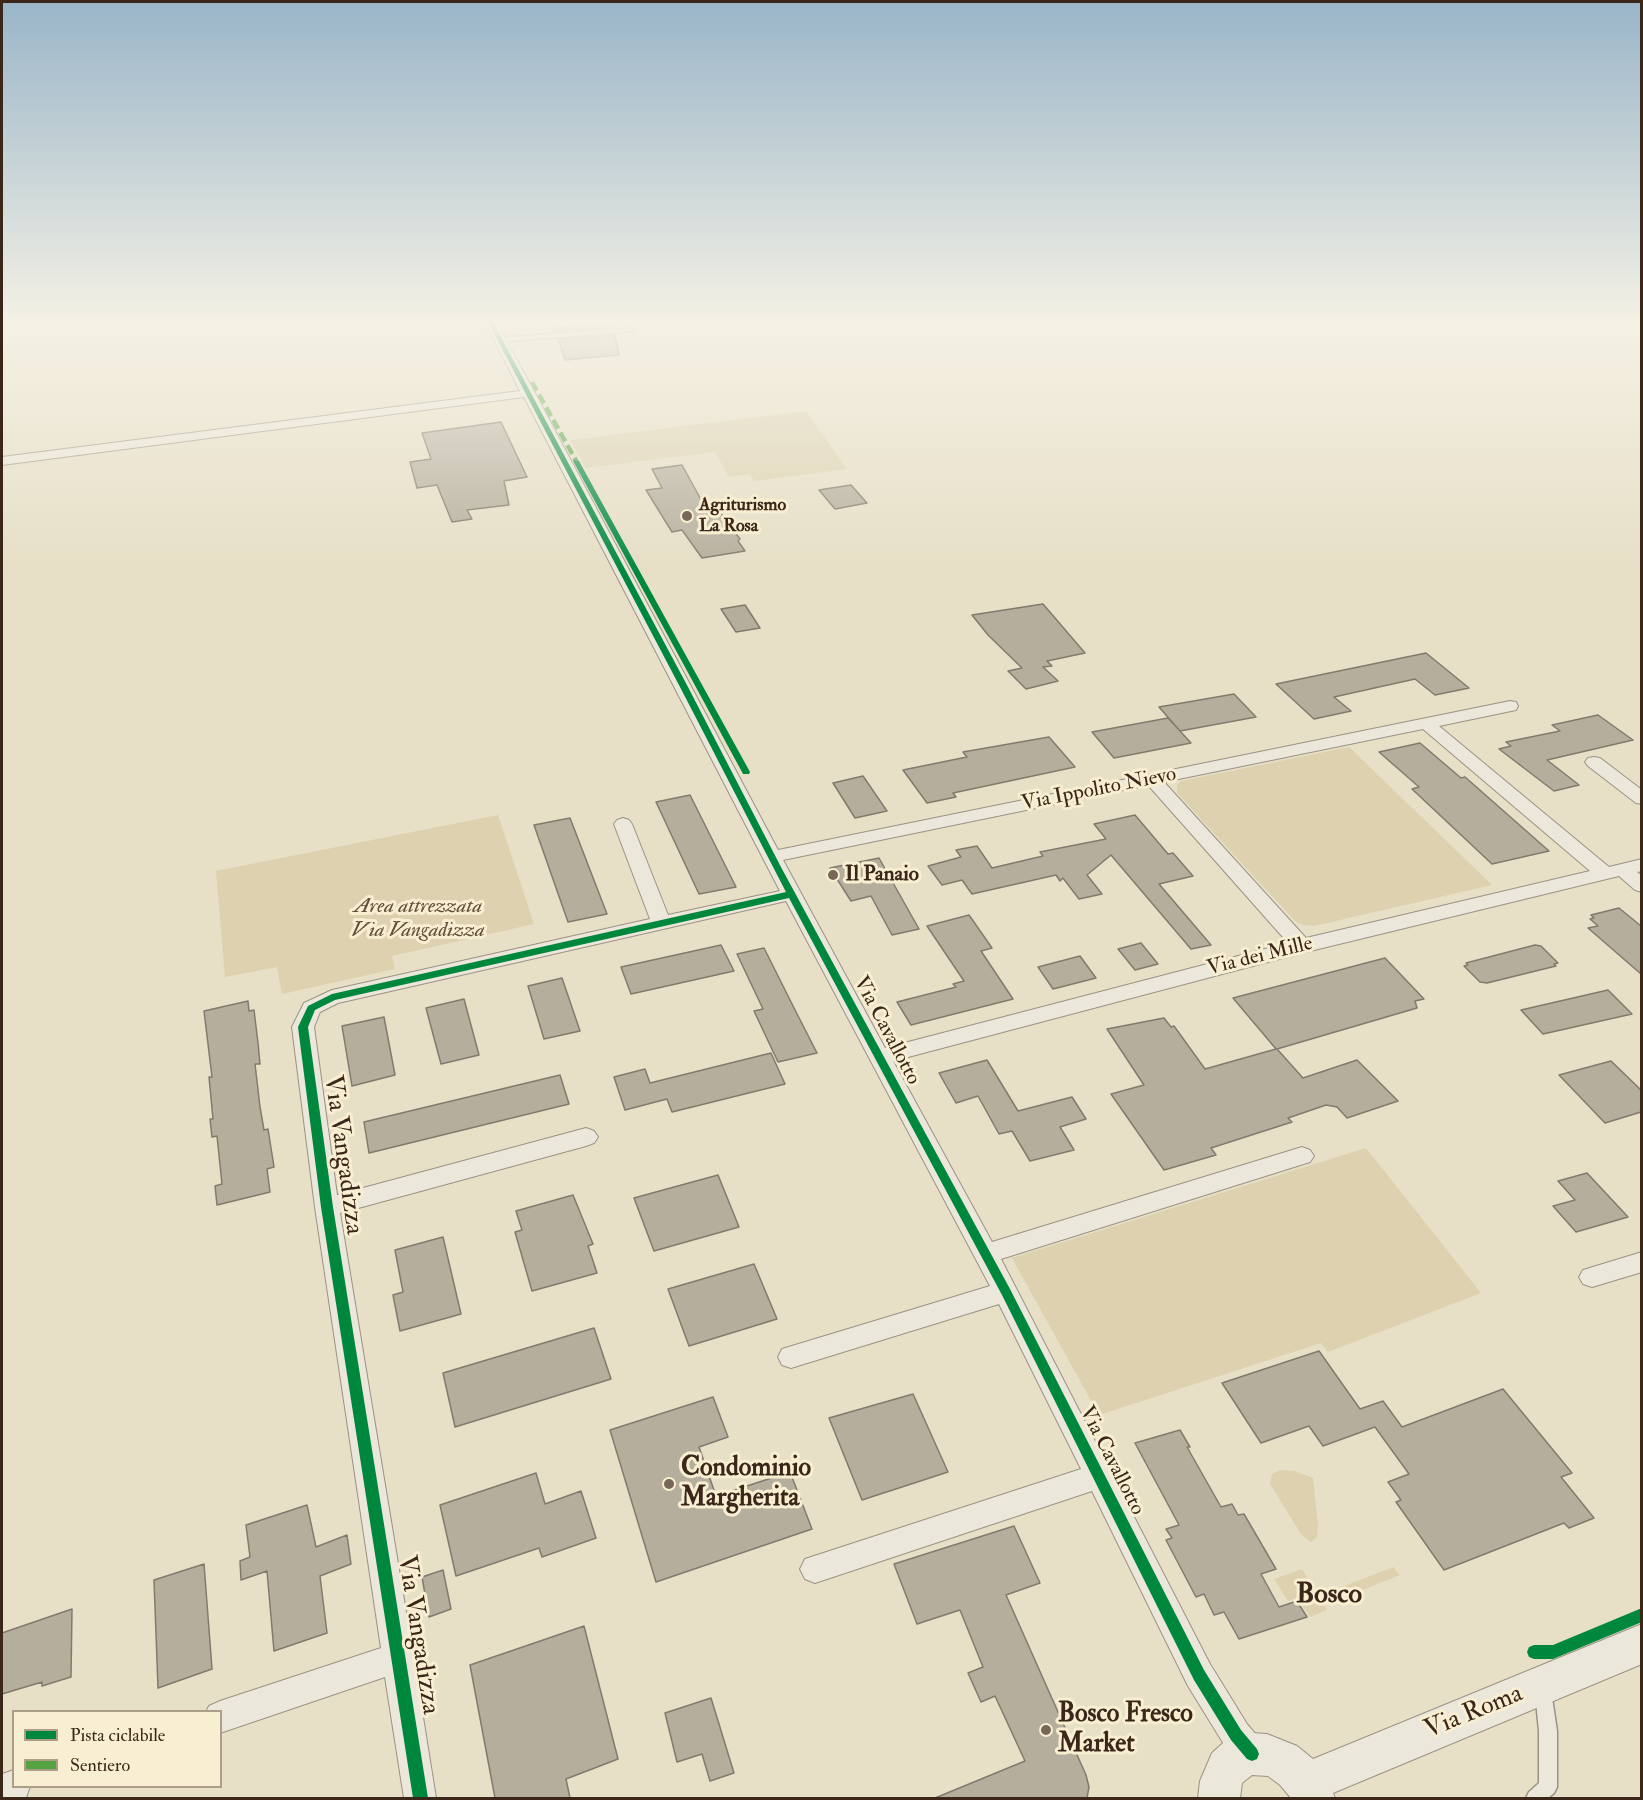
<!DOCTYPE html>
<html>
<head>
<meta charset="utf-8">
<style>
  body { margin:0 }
  #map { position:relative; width:1643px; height:1800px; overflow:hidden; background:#e7dfc6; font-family:"IM FELL Double Pica",serif }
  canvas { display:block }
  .frame { position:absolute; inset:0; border:3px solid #3b2719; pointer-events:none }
  .legend { position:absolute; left:12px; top:1710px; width:210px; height:78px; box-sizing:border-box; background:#f8eed2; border:2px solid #ac9e88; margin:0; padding:8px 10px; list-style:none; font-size:18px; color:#3b2719 }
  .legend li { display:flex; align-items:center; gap:12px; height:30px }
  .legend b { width:30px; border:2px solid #ac9e88 }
</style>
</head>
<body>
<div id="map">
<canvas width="1643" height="1800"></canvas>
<div class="frame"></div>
<ul class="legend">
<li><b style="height:8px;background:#00873e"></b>Pista ciclabile</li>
<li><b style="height:8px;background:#54a340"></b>Sentiero</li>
</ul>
</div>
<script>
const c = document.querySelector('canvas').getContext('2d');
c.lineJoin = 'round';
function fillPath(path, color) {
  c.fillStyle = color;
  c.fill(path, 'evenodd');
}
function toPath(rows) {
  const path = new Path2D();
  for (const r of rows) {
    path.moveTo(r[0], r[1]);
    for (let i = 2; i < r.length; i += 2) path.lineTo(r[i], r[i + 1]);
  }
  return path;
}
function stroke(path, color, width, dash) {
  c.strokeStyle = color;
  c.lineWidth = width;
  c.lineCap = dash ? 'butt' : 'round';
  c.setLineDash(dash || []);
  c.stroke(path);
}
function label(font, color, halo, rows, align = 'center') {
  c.font = font + ' "IM FELL Double Pica",serif';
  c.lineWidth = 6;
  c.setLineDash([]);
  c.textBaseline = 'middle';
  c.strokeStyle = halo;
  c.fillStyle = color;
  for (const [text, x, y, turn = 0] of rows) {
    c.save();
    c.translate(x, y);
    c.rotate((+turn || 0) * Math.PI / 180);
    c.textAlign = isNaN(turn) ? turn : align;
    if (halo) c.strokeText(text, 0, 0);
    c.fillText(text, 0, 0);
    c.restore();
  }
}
const green = toPath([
  [806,411,847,469,754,481,750,474,729,477,715,452,586,468,570,440],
  [1349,747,1492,885,1314,926,1303,925,1295,921,1177,793,1177,785,1181,781],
  [498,815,534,924,392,956,395,969,282,994,277,967,225,977,216,871],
  [1366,1148,1481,1293,1328,1352,1321,1343,1099,1415,1012,1258],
  [1280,1470,1295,1471,1313,1478,1318,1525,1317,1537,1311,1542,1301,1534,1270,1484,1272,1474],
  [1393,1567,1400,1575,1348,1596,1342,1587],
  [1302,1569,1327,1610,1310,1617,1297,1598,1288,1601,1274,1579]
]);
const building = toPath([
  [603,322,612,322,613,327,555,331,554,328,603,322],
  [615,335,619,355,565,360,558,339,615,335],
  [501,422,527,477,504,481,509,505,467,510,472,519,452,522,437,485,417,488,410,462,431,459,422,433,501,422],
  [682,465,704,505,713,503,740,539,738,541,745,551,702,558,682,530,672,532,646,490,662,488,652,469,682,465],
  [851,485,867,503,835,509,819,490,851,485],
  [1043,604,1085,653,1047,661,1052,666,1043,667,1058,681,1026,689,1008,671,1022,668,988,635,972,615,1043,604],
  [745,605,760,628,736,632,721,609,745,605],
  [1426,653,1469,688,1435,695,1415,679,1334,697,1351,711,1314,719,1276,684,1426,653],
  [1234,694,1256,717,1180,731,1159,707,1234,694],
  [1598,715,1633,740,1547,760,1579,785,1554,791,1499,749,1511,746,1506,742,1560,731,1552,725,1598,715],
  [1168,718,1191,743,1114,758,1092,732,1168,718],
  [1049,737,1075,767,953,793,956,797,927,803,903,770,967,757,963,752,1049,737],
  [1420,743,1461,778,1465,777,1549,851,1492,864,1412,789,1419,787,1379,752,1420,743],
  [863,776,887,811,855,818,833,783,863,776],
  [690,795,736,887,699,894,656,802,690,795],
  [1135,815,1168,854,1173,853,1193,876,1159,884,1211,945,1191,949,1111,855,1087,875,1102,894,1079,899,1063,878,1060,881,1056,875,972,894,962,880,942,885,928,866,961,857,956,850,977,846,992,868,1043,856,1040,852,1106,839,1094,824,1135,815],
  [570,818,607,914,568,922,534,825,570,818],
  [879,858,919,929,892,935,871,896,851,901,830,868,879,858],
  [1619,908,1641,926,1641,974,1588,928,1598,926,1590,919,1594,918,1591,915,1619,908],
  [969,915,992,948,981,951,1013,999,911,1025,897,1002,956,987,953,984,964,981,927,926,969,915],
  [1141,943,1158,964,1135,970,1118,949,1141,943],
  [721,945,734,971,631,994,621,967,721,945],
  [1535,945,1541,946,1558,963,1554,964,1556,966,1487,983,1480,982,1464,966,1468,965,1466,963,1535,945],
  [764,948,791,1002,817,1053,778,1062,754,1011,763,1009,737,954,764,948],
  [1080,956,1096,978,1053,989,1038,967,1080,956],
  [1385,958,1424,999,1415,1001,1417,1008,1277,1049,1303,1078,1357,1060,1398,1101,1347,1118,1337,1107,1326,1105,1288,1118,1292,1122,1211,1148,1216,1155,1164,1170,1111,1094,1144,1085,1107,1029,1164,1018,1171,1027,1174,1026,1205,1069,1276,1049,1233,998,1385,958],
  [562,978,580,1031,544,1039,528,986,562,978],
  [1608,990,1632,1014,1543,1034,1521,1010,1608,990],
  [464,999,479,1055,441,1064,426,1008,464,999],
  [248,1001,249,1011,254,1010,258,1043,260,1064,255,1064,260,1107,264,1130,268,1129,274,1167,267,1169,270,1192,217,1205,215,1186,222,1184,217,1136,212,1137,210,1119,213,1119,209,1077,212,1077,204,1011,248,1001],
  [384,1017,395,1075,352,1086,342,1026,384,1017],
  [771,1053,785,1084,672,1112,667,1099,625,1110,614,1077,645,1069,650,1083,771,1053],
  [987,1060,1018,1111,1072,1097,1086,1119,1060,1127,1074,1150,1030,1161,1012,1131,999,1134,978,1096,956,1103,939,1073,987,1060],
  [1611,1061,1641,1090,1641,1112,1605,1123,1559,1075,1611,1061],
  [560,1075,569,1104,369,1153,364,1122,560,1075],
  [1587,1173,1628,1217,1576,1232,1553,1206,1575,1200,1558,1181,1587,1173],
  [718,1175,739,1227,654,1251,634,1198,718,1175],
  [573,1195,593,1244,588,1246,597,1273,532,1291,515,1232,522,1230,516,1211,573,1195],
  [443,1237,461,1314,400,1331,393,1295,403,1292,395,1250,443,1237],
  [754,1264,777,1319,689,1346,668,1289,754,1264],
  [594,1328,611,1379,455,1427,443,1373,594,1328],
  [1319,1351,1360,1409,1383,1401,1402,1427,1503,1389,1572,1473,1561,1477,1594,1518,1569,1528,1564,1523,1444,1570,1396,1502,1401,1500,1388,1482,1409,1474,1375,1427,1323,1446,1309,1426,1261,1443,1222,1383,1319,1351],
  [913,1394,948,1472,862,1500,829,1418,913,1394],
  [713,1397,728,1437,699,1447,716,1496,790,1472,812,1529,656,1582,610,1430,713,1397],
  [1180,1430,1190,1447,1187,1447,1221,1507,1232,1504,1238,1515,1244,1514,1276,1569,1261,1574,1279,1607,1297,1601,1307,1617,1239,1639,1224,1612,1214,1615,1204,1594,1196,1597,1166,1540,1172,1538,1166,1529,1179,1525,1135,1443,1180,1430],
  [536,1473,545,1504,581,1491,596,1538,542,1557,539,1548,456,1576,440,1505,536,1473],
  [307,1505,316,1547,347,1535,351,1564,320,1576,327,1633,274,1651,267,1571,241,1580,240,1561,250,1557,246,1525,307,1505],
  [1014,1526,1040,1583,1006,1595,1086,1775,1089,1787,1087,1798,935,1798,1025,1761,995,1696,981,1702,968,1673,983,1667,960,1610,917,1624,894,1564,1014,1526],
  [204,1564,212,1669,158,1688,154,1580,204,1564],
  [443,1570,451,1609,429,1617,422,1577,443,1570],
  [72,1609,71,1677,42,1686,42,1682,2,1694,2,1633,72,1609],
  [584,1626,618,1759,566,1779,570,1798,495,1798,470,1665,584,1626],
  [711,1698,734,1773,710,1781,702,1754,677,1762,665,1713,711,1698]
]);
const service = toPath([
  [631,328,633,329,633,331,499,342,496,340,499,338,631,328],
  [1543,1683,1549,1685,1551,1691,1557,1731,1557,1787,1554,1793,1548,1798,1526,1798,1529,1792,1539,1783,1539,1731,1535,1691,1537,1685,1543,1683]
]);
const minor = toPath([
  [485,322,496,322,535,393,778,850,1510,701,1516,702,1518,706,1516,710,1439,726,1609,867,1642,859,1642,871,1637,872,1642,876,1642,892,1635,890,1619,876,1302,953,893,1061,992,1242,1302,1147,1310,1150,1314,1156,1310,1162,1001,1259,1210,1664,1247,1724,1263,1743,1268,1754,1263,1765,1252,1770,1241,1765,1225,1746,1188,1686,1092,1491,815,1583,805,1579,800,1569,805,1559,1081,1469,999,1304,791,1368,782,1365,778,1357,782,1349,990,1286,786,901,338,1003,320,1012,314,1027,337,1195,586,1128,594,1131,598,1137,594,1143,586,1146,340,1213,412,1648,415,1657,414,1661,436,1798,404,1798,385,1677,220,1733,220,1712,206,1712,209,1706,220,1701,381,1648,315,1207,292,1027,304,1003,332,990,650,919,614,824,617,820,623,818,629,820,632,824,668,915,780,891,524,397,2,465,2,457,520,391,485,322],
  [1423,729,1590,871,1306,938,1164,782,1423,729],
  [1148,785,1288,943,885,1048,783,860,1148,785],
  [1594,757,1600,758,1642,790,1642,804,1636,803,1588,766,1585,762,1588,758,1594,757],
  [1642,1252,1642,1272,1592,1287,1583,1284,1579,1277,1583,1270,1642,1252],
  [14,1770,14,1786,30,1786,26,1798,2,1798,2,1774,14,1770]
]);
const tertiary = toPath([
  [1642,1624,1642,1664,1333,1793,1335,1798,1291,1798,1280,1785,1268,1776,1252,1775,1242,1783,1240,1798,1198,1798,1200,1781,1212,1753,1223,1743,1238,1737,1252,1733,1267,1734,1297,1746,1313,1759,1642,1624]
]);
const quiet = toPath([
  [532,382,579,466]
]);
const cycleway = toPath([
  [488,322,493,322,688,687,782,869,1010,1289,1204,1670,1241,1730,1257,1749,1259,1754,1257,1759,1252,1761,1247,1759,1231,1740,1194,1680,1002,1295,789,898,335,1000,315,1010,308,1027,333,1207,428,1798,413,1798,321,1207,298,1027,308,1006,332,994,786,892,680,687,488,322],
  [574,460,579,461,750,772,749,774,743,774,742,772,573,461,574,460],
  [1642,1608,1642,1622,1553,1659,1534,1659,1529,1657,1527,1652,1529,1647,1534,1645,1553,1645,1642,1608]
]);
const markers = [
  [687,516,6,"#776756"],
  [833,875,6,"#776756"],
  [669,1484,6,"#776756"],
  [1046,1730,6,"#776756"]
];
const farPoinames = [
  ["Agriturismo",699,506],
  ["La Rosa",699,527]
];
const streetNames = [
  ["Via Ippolito Nievo",1099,790,-11],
  ["Via dei Mille",1260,957,-14],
  ["Via Cavallotto",886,1031,62],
  ["Via Cavallotto",1111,1461,63]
];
const poiNames = [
  ["Il Panaio",845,875]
];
const parkNames = [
  ["Area attrezzata",418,907],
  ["Via Vangadizza",418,931]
];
const nearStreetnames = [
  ["Via Vangadizza",342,1155,82],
  ["Via Vangadizza",417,1635,81],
  ["Via Roma",1474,1713,-22]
];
const nearPoinames = [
  ["Condominio",681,1469],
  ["Margherita",681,1499],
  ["Bosco Fresco",1058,1715],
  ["Market",1058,1745]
];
const nearQuarternames = [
  ["Bosco",1329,1596]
];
fillPath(green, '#ddd1b0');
fillPath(building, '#b5ae9d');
stroke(building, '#827b6d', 1.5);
stroke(service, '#9b9384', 3);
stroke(minor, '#9b9384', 2);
stroke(tertiary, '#9b9384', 2);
fillPath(service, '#ebe7da');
fillPath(minor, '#ebe7da');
fillPath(tertiary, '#ebe7da');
stroke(quiet, '#54a340', 4.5, [10, 4.5]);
fillPath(cycleway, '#00873e');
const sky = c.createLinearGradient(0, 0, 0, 574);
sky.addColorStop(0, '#99b5c8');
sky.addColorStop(0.56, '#f4f1e5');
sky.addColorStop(1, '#f4f1e500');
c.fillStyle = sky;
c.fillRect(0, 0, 1643, 574);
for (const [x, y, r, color] of markers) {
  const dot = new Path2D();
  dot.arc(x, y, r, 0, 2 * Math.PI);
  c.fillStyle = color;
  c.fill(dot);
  stroke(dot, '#f8eed2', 2);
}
label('bold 18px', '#3b2719', '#f8eed2', farPoinames, 'left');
label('21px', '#3b2719', '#f8eed2', streetNames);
label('bold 21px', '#3b2719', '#f8eed2', poiNames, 'left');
label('italic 21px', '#624e3a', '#f8eed2', parkNames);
label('26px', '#3b2719', '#f8eed2', nearStreetnames);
label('bold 26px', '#3b2719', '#f8eed2', nearPoinames, 'left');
label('bold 28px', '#3b2719', '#f8eed2', nearQuarternames);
</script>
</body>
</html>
